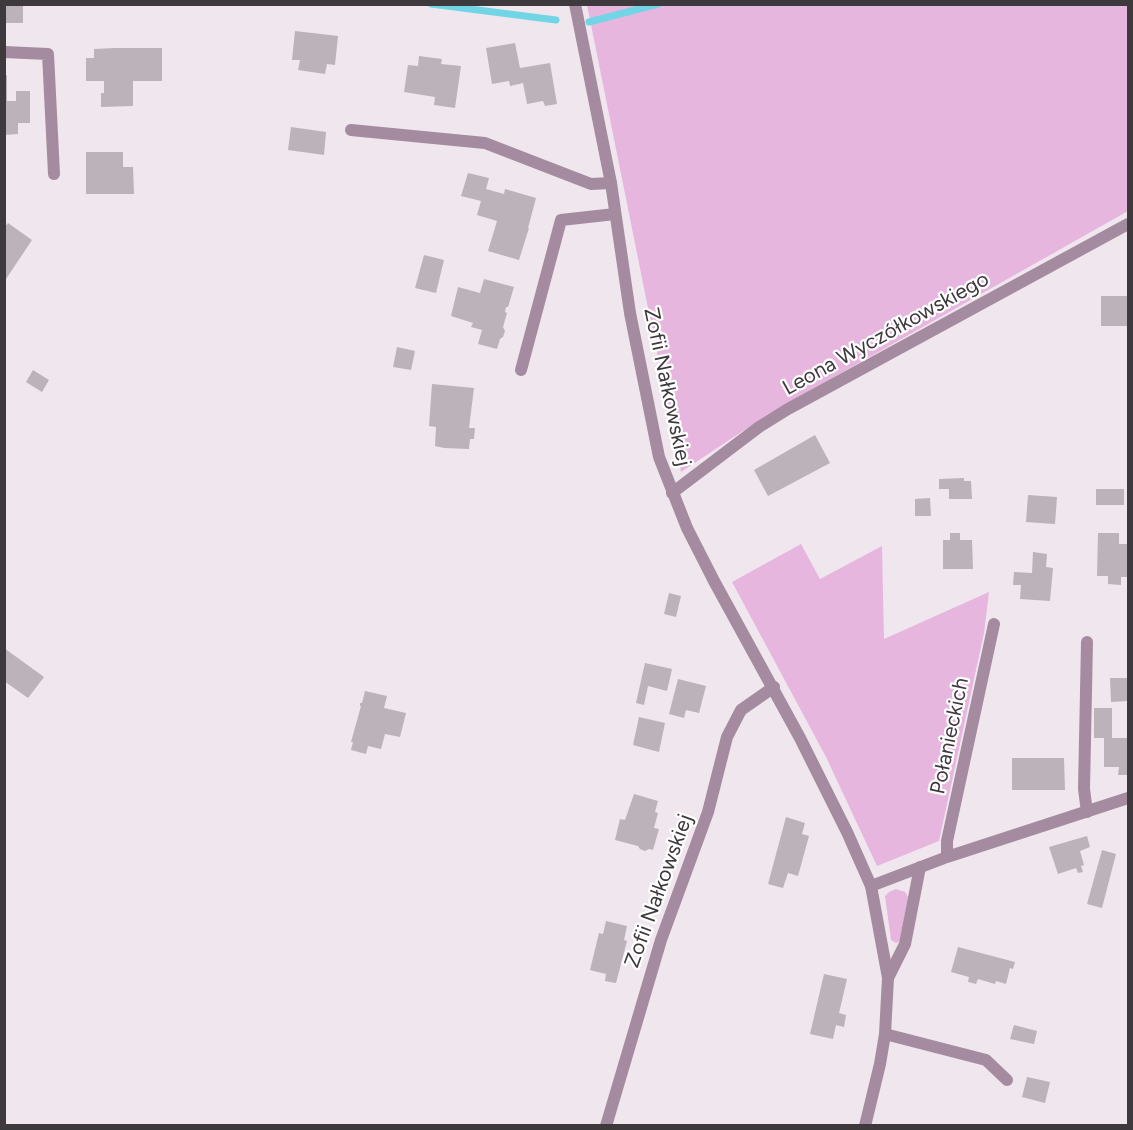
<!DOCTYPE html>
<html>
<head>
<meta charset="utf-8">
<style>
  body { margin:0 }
  #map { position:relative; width:1133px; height:1130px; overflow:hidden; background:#f0e6ee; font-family:Figtree,sans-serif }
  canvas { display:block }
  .frame { position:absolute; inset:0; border:6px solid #3d393c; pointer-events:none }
</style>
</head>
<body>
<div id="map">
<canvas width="1133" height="1130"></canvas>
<div class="frame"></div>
</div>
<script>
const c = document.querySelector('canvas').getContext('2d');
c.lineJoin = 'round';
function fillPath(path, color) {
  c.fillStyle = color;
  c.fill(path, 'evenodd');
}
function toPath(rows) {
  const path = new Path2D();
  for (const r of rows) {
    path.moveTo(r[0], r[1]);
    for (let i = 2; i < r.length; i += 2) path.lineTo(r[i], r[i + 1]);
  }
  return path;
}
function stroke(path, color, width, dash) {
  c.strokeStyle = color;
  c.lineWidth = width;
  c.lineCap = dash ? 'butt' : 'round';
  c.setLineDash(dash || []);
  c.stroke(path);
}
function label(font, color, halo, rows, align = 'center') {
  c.font = font + ' Figtree,sans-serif';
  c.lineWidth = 4.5;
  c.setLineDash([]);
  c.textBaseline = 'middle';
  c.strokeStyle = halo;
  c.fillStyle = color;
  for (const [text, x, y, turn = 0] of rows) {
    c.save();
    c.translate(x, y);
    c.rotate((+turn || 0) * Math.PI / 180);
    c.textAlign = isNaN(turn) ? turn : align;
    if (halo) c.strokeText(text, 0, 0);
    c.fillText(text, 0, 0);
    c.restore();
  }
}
const green = toPath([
  [587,5,1128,5,1128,211,767,415,681,472],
  [801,544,820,579,882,546,884,639,989,592,984,633,939,841,877,866,826,757,732,582],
  [896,889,905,892,908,897,900,941,896,943,891,940,885,896,889,892]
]);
const stream = toPath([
  [431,4,556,20],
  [589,22,658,4]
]);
const building = toPath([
  [4,4,23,4,23,23,4,23],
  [295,31,338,36,335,65,327,64,325,74,298,70,300,60,292,60],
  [515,43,520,68,550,63,557,104,545,106,543,101,527,104,523,83,510,86,509,81,492,84,486,48],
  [115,48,162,48,162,81,133,81,133,106,101,107,101,93,104,93,104,81,86,81,86,58,94,58,94,49],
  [419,56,442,59,441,64,461,66,455,108,434,105,435,97,404,92,408,65,418,66],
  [7,75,7,101,16,101,16,91,30,91,30,123,18,123,18,134,4,135,4,76],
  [291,127,326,132,324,155,288,150],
  [86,152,123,152,123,167,133,167,134,194,86,194],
  [468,173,489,178,486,189,504,194,505,189,536,198,528,228,529,228,519,260,488,251,497,221,477,215,481,201,461,196],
  [8,223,32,240,4,282,4,228],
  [424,255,444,260,436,293,415,288],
  [484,279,514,287,508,307,506,307,505,312,507,313,503,327,505,331,503,337,500,339,497,349,478,344,482,330,471,327,473,323,451,316,458,287,480,293],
  [1101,296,1128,296,1128,326,1101,326],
  [397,347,415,351,411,370,393,367],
  [33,370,49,380,42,392,26,382],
  [432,384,474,388,469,428,475,428,474,439,470,439,469,449,444,448,435,446,436,427,429,426],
  [815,435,830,463,768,496,754,470],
  [964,478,964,481,971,481,972,499,949,499,949,489,939,489,939,479],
  [1096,489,1124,489,1124,505,1096,505],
  [1028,495,1057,497,1055,524,1026,522],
  [930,498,931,516,915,516,915,499],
  [950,533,960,533,960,540,972,540,973,569,943,569,943,540,950,540],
  [1098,533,1119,533,1119,544,1128,544,1128,577,1121,577,1121,585,1108,584,1108,576,1097,576],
  [1033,552,1047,554,1046,567,1053,568,1050,601,1020,599,1021,585,1013,585,1014,572,1032,573],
  [669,593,681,596,676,617,664,614],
  [4,648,44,677,28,698,4,681],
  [645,663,672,669,667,691,648,686,644,705,636,703],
  [1110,678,1128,678,1128,701,1111,702],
  [678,679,706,686,699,713,686,710,684,718,669,714],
  [365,691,387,696,384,708,406,713,400,737,385,734,381,749,368,746,366,754,351,750,353,742,351,742,361,706,360,706,360,703,362,703],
  [1094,708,1112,708,1112,738,1128,738,1128,775,1118,775,1119,767,1104,767,1104,738,1094,738],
  [639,717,665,723,659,752,633,745],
  [1012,758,1064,758,1065,790,1012,790],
  [634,794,658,801,655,812,658,813,654,828,659,829,653,850,649,849,645,851,640,849,638,846,615,840,620,819,625,820],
  [786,817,805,823,802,834,809,836,798,876,788,873,783,888,768,884],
  [1087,836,1090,847,1080,851,1084,865,1081,866,1083,872,1078,873,1076,868,1058,874,1049,847],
  [1102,850,1116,854,1102,908,1087,904],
  [606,921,627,926,624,940,627,941,616,983,605,981,606,974,590,970,599,933,603,934],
  [958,947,1015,962,1013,969,1010,968,1006,984,996,981,995,984,978,979,976,984,968,982,969,977,951,972],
  [824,974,847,979,839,1013,846,1015,844,1027,836,1025,833,1039,810,1034],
  [1014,1025,1037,1031,1034,1044,1010,1039],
  [1027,1077,1050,1082,1045,1103,1022,1097]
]);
const service = toPath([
  [4,52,48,54,54,174],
  [1087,812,1084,789,1087,642],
  [885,1034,986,1060,1007,1080]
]);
const minor = toPath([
  [351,130,485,143,591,184,611,183],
  [521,370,561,220,615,214],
  [672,493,759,427,788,409,1128,224],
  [947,857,947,841,994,624],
  [871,886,947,857,1128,798],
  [888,978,905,944,920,867],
  [606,1126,661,940,708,812,727,737,741,710,774,687]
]);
const tertiary = toPath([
  [575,4,611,183,630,313,659,457,687,528,714,581,800,738,847,832,871,886,888,978,885,1034,880,1064,865,1126]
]);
const streetNames = [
  ["Leona Wyczółkowskiego",886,334,-29],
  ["Zofii Nałkowskiej",667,387,78],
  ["Połanieckich",950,736,-78],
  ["Zofii Nałkowskiej",659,891,-70]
];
fillPath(green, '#e7b6df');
stroke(stream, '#71d5e5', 7);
fillPath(building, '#bcb2ba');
stroke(service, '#a58ba0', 12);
stroke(minor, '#a58ba0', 12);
stroke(tertiary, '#a58ba0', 12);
label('21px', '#3d393c', '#fff', streetNames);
</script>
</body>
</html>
